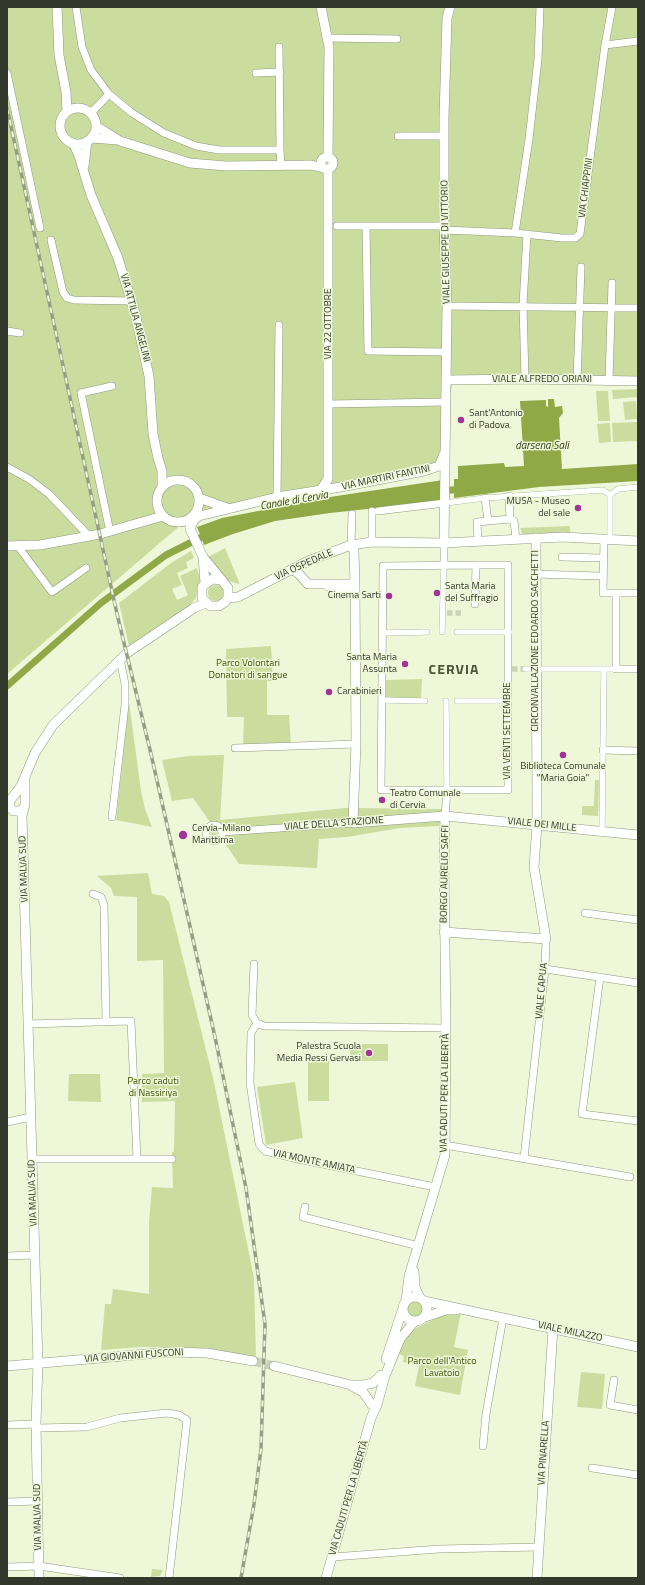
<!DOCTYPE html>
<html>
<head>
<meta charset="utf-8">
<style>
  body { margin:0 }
  #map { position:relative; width:645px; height:1585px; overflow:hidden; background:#eef8d9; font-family:"Titillium Web",sans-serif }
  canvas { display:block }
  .frame { position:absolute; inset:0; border:8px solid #34382c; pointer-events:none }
</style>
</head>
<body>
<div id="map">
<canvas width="645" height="1585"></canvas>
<div class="frame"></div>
</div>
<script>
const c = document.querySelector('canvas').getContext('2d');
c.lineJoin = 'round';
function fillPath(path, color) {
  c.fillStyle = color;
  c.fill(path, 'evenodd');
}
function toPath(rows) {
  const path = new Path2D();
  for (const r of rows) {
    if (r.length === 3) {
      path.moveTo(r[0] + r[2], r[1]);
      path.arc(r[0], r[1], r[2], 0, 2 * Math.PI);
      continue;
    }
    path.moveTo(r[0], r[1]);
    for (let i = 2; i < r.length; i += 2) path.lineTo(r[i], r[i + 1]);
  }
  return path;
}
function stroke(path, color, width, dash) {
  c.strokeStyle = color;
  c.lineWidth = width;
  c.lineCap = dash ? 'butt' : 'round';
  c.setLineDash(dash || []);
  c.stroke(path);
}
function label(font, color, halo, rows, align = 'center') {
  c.font = font + ' "Titillium Web",sans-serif';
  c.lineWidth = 3;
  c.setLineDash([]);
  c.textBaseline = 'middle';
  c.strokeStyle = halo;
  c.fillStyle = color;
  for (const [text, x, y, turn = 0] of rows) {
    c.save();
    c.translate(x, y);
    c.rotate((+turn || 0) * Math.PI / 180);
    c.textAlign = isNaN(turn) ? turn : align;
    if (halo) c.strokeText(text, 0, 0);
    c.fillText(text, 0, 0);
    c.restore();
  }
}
const green = toPath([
  [7,7,638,7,638,381,453,380,439,466,196,512,7,674],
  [638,389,638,397,613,399,612,390],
  [596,391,608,391,610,421,598,421],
  [636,401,637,419,625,420,623,402],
  [637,422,638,441,613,442,612,423],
  [610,423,611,442,599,443,597,424],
  [570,526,570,534,523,535,520,528],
  [225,548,239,582,239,584,228,581,223,576,208,557],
  [191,551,194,558,186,562,188,568,177,573,182,585,172,589,177,600,188,595,180,576,197,568,200,580,196,598,190,605,129,646,119,603,171,563],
  [216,593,8],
  [271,646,273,681,267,681,267,715,289,715,291,744,243,746,244,717,227,717,226,649],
  [422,679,421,698,385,698,386,680],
  [129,702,141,791,145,809,152,827,116,820],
  [224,755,220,820,346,808,443,809,439,826,400,828,347,837,319,839,317,868,239,864,218,833,214,837,211,836,210,831,215,829,193,798,172,801,162,760,188,756],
  [595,780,599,780,598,816,582,815,582,806,594,806],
  [148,873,152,894,164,896,169,902,214,1082,254,1278,256,1358,206,1349,177,1347,140,1347,101,1350,105,1304,111,1304,113,1289,149,1294,149,1222,152,1187,173,1188,172,1153,174,1151,175,1101,142,1102,142,1074,164,1073,163,960,137,961,137,897,114,896,111,888,97,876],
  [350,1044,388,1044,388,1061,350,1061],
  [308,1061,329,1061,329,1101,308,1101],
  [69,1074,100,1074,101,1102,68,1101],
  [295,1082,303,1138,266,1145,257,1087],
  [415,1309,9],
  [445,1313,461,1313,454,1347,468,1350,460,1395,415,1386,419,1365,403,1362,404,1356,397,1353,409,1332],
  [581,1372,605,1374,602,1409,577,1407],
  [152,1569,163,1570,160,1576,151,1577]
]);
const water = toPath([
  [548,399,554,399,555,407,562,406,563,413,559,418,562,469,638,464,638,481,539,487,454,498,454,479,458,479,458,466,504,463,505,467,524,466,520,401,546,400,546,406,548,407],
  [443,480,442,501,330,513,275,521,233,534,204,545,197,527,222,518,330,497]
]);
const canal = toPath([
  [440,491,463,489],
  [7,686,101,603,166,555,208,534]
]);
const pedestrianTunnel = toPath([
  [447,613,461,613],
  [512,669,525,669]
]);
const tertiaryTunnel = toPath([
  [253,1361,274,1366]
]);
const pedestrian = toPath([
  [610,495,618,489,638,487],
  [445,503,485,498,603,490,610,495],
  [610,540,610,495],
  [442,632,444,565],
  [457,632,509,632],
  [382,633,427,632],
  [525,669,616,669],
  [383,700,425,701],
  [446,701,447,790],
  [457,701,509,701],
  [602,831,604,669]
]);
const minor = toPath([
  [76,7,82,47,91,70,109,94,132,113,164,133,196,146,219,150,280,150,279,47],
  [327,38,397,39],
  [605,45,638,41],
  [7,73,40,228],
  [256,73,280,72],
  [91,113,109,94],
  [398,136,444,136],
  [280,150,281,166],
  [337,226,444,226],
  [366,226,368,351,446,352],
  [445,230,515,233,562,238,575,238,580,234,605,45,612,7],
  [515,233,529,139,538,59,540,7],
  [51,240,63,292,67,298,74,300,131,301],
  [447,306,638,308],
  [7,331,20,333],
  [525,379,523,305,527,234],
  [577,380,581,267],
  [609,380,612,283],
  [329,404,446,402],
  [7,467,29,479,49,494,87,534],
  [509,496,510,519],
  [277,497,279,325],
  [485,498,488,521],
  [378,511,445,503],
  [110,532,81,393,112,386],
  [604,540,603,593,638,593],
  [372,542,372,511],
  [478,542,477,522,510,519,514,521,516,539],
  [17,545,52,592,86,568],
  [351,545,352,514],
  [562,557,603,558],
  [444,565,444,543],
  [476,565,508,565,508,790,381,790,383,566,476,565],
  [535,574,599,576],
  [328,587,346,590,355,595],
  [616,593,616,669,638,669],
  [475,604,476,565],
  [235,748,356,744],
  [603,750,638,751],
  [445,816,447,790],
  [112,817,125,705,125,684,120,659],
  [214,833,8],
  [222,832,353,823],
  [93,894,101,897,104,905,106,1022],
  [585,913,638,920],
  [254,964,252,1015,257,1023,251,1033,250,1083,259,1144,265,1151,298,1159,435,1187],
  [545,969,638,983],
  [600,977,582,1114,638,1121],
  [257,1023,264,1026,446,1028],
  [28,1024,131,1021,137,1159],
  [7,1122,31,1117],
  [445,1145,630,1177],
  [524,1158,545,969,546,939],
  [32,1159,172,1159],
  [305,1207,303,1217,419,1246],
  [7,1256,35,1255],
  [614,1380,610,1405,638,1410],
  [7,1425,36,1424],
  [36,1428,87,1427,120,1418,167,1413,179,1415,187,1420,169,1578],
  [483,1446,486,1414,503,1318],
  [592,1468,638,1475],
  [7,1502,37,1501],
  [333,1557,439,1549,539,1547],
  [7,1567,39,1566,120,1578]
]);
const tertiary = toPath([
  [57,7,59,55,66,92,67,111],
  [321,7,329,47,328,157],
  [78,126,18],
  [96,126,120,141,190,163,226,166,311,165,323,168],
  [91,138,118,140],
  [73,143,78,153,91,195,118,258,135,313,149,376,153,434,158,458,162,471,162,486],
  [327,163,6],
  [84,166,87,141],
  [446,380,525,379,638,381],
  [178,501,21],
  [321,490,328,479,328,169],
  [199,498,227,508],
  [190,523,190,529,203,557,228,588,228,598,225,602,219,606,210,606,202,598,202,587,212,579,222,580],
  [190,529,194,520,199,516,228,509,277,497,341,487,424,471,439,466,444,454],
  [444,543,447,306,444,226,444,117,447,18,450,7],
  [351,545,354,551,355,584,356,744,353,823,445,816,638,835],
  [7,546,40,545,100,534,163,516],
  [203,557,205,583],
  [291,570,297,572,308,584,355,584],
  [228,598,238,597,308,561,351,545,372,542,444,543,563,537,638,541],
  [25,778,25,804,22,816,38,1363,36,1424,39,1578],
  [23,809,19,811,13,811,10,807,9,802,21,786,35,753,53,725,127,653,194,608,206,603],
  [444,932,546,939,534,867,537,825,536,538],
  [414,1271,415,1287,420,1298],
  [415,1309,12],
  [406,1301,409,1276,445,1155,446,1028,444,866,445,816],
  [424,1301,638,1347],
  [425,1317,446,1310,456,1310],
  [386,1359,402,1311],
  [7,1366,170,1352,207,1353,253,1361],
  [274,1366,351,1385,364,1385,373,1383,381,1375],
  [352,1386,363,1392,372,1405],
  [326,1578,371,1418,377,1405,385,1376,400,1339,414,1322],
  [537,1578,553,1328]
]);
const rail = toPath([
  [7,108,117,614,151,754,215,1037,246,1188,265,1324,261,1449,254,1504,241,1578]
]);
const markers = [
  [461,420,4,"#a03596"],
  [578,508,4,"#a03596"],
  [437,593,4,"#a03596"],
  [389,596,4,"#a03596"],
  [405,664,4,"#a03596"],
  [329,692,4,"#a03596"],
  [563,755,4,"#a03596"],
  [382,800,4,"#a03596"],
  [183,835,5,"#a03596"],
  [369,1053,4,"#a03596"]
];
const streetNames = [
  ["VIA CHIAPPINI",586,188,-83],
  ["VIALE GIUSEPPE DI VITTORIO",446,242,-91],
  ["VIA ATTILIA ANGELINI",135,318,75],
  ["VIA 22 OTTOBRE",329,324,-90],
  ["VIALE ALFREDO ORIANI",542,380],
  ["VIA MARTIRI FANTINI",386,478,-12],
  ["VIA OSPEDALE",304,565,-24],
  ["CIRCONVALLAZIONE EDOARDO SACCHETTI",536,641,-90],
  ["VIA VENTI SETTEMBRE",508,731,-90],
  ["VIALE DELLA STAZIONE",334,824,-4],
  ["VIALE DEI MILLE",542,825,6],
  ["VIA MALVA SUD",24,869,-92],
  ["BORGO AURELIO SAFFI",445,874,-89],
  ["VIALE CAPUA",542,991,-85],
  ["VIA CADUTI PER LA LIBERTÀ",445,1093,-89],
  ["VIA MONTE AMIATA",314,1162,12],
  ["VIA MALVA SUD",33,1193,-92],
  ["VIALE MILAZZO",570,1332,12],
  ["VIA GIOVANNI FUSCONI",134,1356,-4],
  ["VIA PINARELLA",544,1453,-86],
  ["VIA CADUTI PER LA LIBERTÀ",349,1498,-74],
  ["VIA MALVA SUD",38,1517,-91]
];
const poiNames = [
  ["Sant'Antonio",469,414],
  ["di Padova",469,426],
  ["MUSA - Museo",570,502,"right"],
  ["del sale",570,514,"right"],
  ["Santa Maria",445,587],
  ["del Suffragio",445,599],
  ["Cinema Sarti",381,596,"right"],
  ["Santa Maria",397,658,"right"],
  ["Assunta",397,670,"right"],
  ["Carabinieri",337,692],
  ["Biblioteca Comunale",563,767,"center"],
  ["\"Maria Goia\"",563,779,"center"],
  ["Teatro Comunale",390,794],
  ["di Cervia",390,806],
  ["Cervia-Milano",192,829],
  ["Marittima",192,841],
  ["Palestra Scuola",361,1047,"right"],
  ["Media Ressi Gervasi",361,1059,"right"]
];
const parkNames = [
  ["Parco Volontari",248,664],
  ["Donatori di sangue",248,676],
  ["Parco caduti",153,1082],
  ["di Nassiriya",153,1094],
  ["Parco dell'Antico",442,1362],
  ["Lavatoio",442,1374]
];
const waterNames = [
  ["darsena Sali",542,446],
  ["Canale di Cervia",294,501,-10]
];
const districtNames = [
  ["CERVIA",454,671]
];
fillPath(green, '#cadd9f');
fillPath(water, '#90a947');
stroke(canal, '#90a947', 7);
stroke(pedestrianTunnel, '#c9d2b6', 5.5, [5.5, 3]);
stroke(tertiaryTunnel, '#c9d2b6', 9, [9, 4.5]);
stroke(pedestrian, '#8e987b', 6);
stroke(minor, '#8e987b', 8);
stroke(tertiary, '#8e987b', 10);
stroke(pedestrian, '#fff', 5.5);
stroke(minor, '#fff', 7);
stroke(tertiary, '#fff', 9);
stroke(rail, '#969d87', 3.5);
stroke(rail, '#eef8d9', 2, [6]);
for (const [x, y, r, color] of markers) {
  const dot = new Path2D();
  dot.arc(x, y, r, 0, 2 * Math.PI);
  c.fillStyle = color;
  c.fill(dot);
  stroke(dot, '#eef8d9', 1.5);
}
label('10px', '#34382c', '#eef8d9', streetNames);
label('10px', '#34382c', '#eef8d9', poiNames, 'left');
label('10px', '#3e4e02', '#eef8d9', parkNames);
label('italic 11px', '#343f16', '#eef8d9', waterNames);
c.letterSpacing = '1px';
label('bold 14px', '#4c5439', '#eef8d9', districtNames);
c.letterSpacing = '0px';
</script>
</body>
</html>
